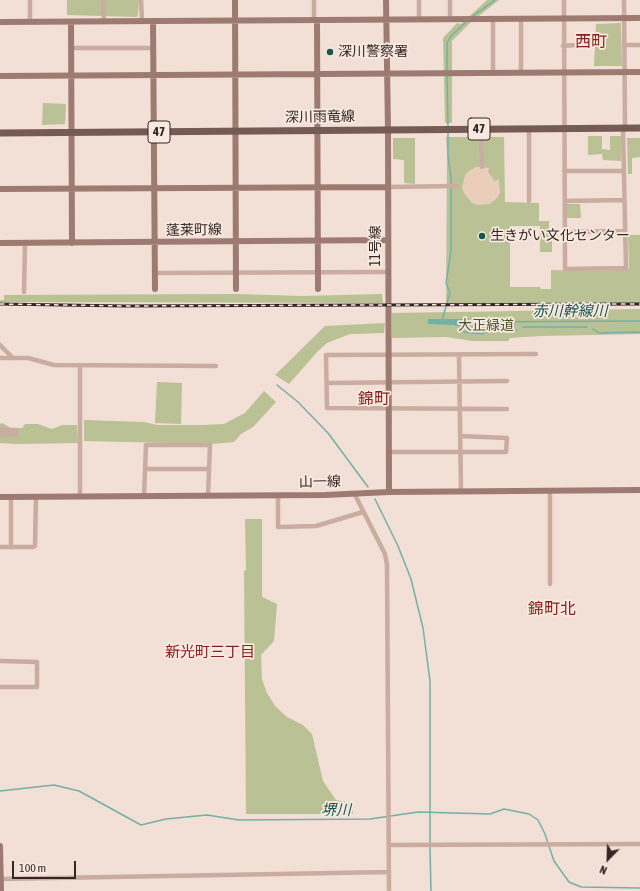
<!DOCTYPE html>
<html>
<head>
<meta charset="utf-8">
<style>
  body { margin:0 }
  #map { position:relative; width:640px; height:891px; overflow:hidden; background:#f2dfd5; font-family:"Asap Condensed",sans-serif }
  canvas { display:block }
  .north { position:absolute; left:588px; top:839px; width:40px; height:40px; -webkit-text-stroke:3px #f9eae1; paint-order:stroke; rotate:203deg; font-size:11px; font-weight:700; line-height:16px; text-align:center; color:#342624 }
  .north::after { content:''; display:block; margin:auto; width:14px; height:18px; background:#342624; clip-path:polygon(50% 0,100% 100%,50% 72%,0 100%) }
  .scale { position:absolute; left:12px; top:861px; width:64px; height:18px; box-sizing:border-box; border:2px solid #342624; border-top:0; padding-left:5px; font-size:12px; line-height:14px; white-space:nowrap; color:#342624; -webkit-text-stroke:3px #f9eae1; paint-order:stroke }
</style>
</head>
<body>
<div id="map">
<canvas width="640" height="891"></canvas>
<div class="north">N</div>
<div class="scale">100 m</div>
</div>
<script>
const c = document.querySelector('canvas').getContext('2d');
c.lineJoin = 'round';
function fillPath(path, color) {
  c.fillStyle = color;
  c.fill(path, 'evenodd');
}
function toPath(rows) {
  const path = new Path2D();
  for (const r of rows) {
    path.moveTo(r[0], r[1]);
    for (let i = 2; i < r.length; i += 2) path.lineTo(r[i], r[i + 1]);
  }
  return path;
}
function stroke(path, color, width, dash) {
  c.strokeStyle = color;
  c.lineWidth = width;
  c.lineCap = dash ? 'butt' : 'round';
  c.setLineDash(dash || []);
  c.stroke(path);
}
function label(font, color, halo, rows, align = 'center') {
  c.font = font + ' "Asap Condensed","Noto Sans JP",sans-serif';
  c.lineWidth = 3.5;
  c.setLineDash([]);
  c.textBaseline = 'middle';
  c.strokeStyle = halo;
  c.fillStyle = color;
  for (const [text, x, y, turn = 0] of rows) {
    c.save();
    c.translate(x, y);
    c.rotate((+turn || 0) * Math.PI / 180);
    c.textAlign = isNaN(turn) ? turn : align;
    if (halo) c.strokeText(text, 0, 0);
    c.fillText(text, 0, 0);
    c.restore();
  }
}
const green = toPath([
  [67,0,139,0,138,13,137,17,67,15],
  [487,0,499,0,470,23,452,41,452,123,445,123,443,38,457,23,461,24],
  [621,23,622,66,594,66,596,24],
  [43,103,66,104,65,124,42,125],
  [588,136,602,136,602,149,610,150,610,136,622,136,621,161,603,160,602,154,588,155],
  [446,137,504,137,505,202,539,203,539,221,549,221,549,234,552,234,552,252,540,252,540,226,510,226,510,287,540,287,541,289,551,289,551,270,587,271,629,269,628,235,640,235,640,304,446,305,447,152],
  [393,138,415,138,415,184,404,183,404,160,393,159],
  [627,138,640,138,640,157,632,158,632,174,628,174],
  [567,204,580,204,581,218,567,218],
  [236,294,302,296,382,294,383,303,0,302,0,300,4,300,4,295],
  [640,309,640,334,541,336,510,338,508,341,473,341,446,337,392,338,392,313],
  [385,323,384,333,350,334,327,343,318,351,289,384,275,375,325,326],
  [157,382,182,383,181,424,155,423],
  [264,391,276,402,253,427,241,434,234,442,211,444,84,441,84,420,144,422,157,425,202,425,224,424,245,413],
  [2,423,11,428,22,428,25,424,38,424,52,429,62,425,77,425,78,443,17,444,0,443,0,424],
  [245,519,262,519,262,597,277,604,274,641,261,655,262,679,267,693,275,706,287,717,303,725,312,734,323,781,336,800,351,803,353,814,246,814,244,571,246,570]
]);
const plaza = toPath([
  [476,167,482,167,489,168,488,172,495,181,499,179,500,192,498,197,490,204,477,205,472,203,464,193,462,188,465,175,470,170]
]);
const water = toPath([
  [428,319,469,319,469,324,462,324,462,326,455,326,455,325,428,324]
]);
const stream = toPath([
  [473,16,495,0],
  [447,71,447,43,451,36,467,21],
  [447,75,448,127],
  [442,320,450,293,446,283,451,251,451,178,448,156,448,131],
  [468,322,640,321],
  [523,327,587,327],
  [593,329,599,333,640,332],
  [464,332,482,334,492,328,501,328,508,331,516,330],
  [277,385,298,402,328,433,368,487],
  [375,499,398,546,411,579,423,628,430,681,430,843],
  [0,791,54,785,79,791,141,825,166,819,207,815,239,820,370,819,418,812,490,814,504,809,529,814,538,820,545,834,554,861,569,882,581,887,640,888],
  [430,847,431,891]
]);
const street = toPath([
  [30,0,30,22],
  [103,0,104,22],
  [141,0,142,21],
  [419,0,419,19],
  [450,0,450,19],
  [564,0,565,269,626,268,623,128],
  [624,0,625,128],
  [493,19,493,73],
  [521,19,521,72],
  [314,20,314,0],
  [624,45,640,45],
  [563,46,590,44],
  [72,48,153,48],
  [529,129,529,201],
  [481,135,482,167],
  [564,171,623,171],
  [388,187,457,186],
  [565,201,624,200],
  [565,232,625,231],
  [155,273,388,272],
  [24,292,25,243],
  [0,345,13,358],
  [459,355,461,491],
  [0,358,28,358,54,365,216,366],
  [327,383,507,381],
  [507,409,327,408,326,355,536,354],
  [1,430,16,430,16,435,1,434],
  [389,452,506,452,507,438,460,436],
  [145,469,209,469],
  [550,491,550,584],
  [354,493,385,554,387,565,389,891],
  [278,495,278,527,316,526,363,512],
  [80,496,80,366],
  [144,496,146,445,210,445,208,496],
  [11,497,11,547],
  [0,547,33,547,35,546,36,497],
  [0,661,37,662,37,687,0,687],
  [389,845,640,844],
  [0,879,389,872]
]);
const secondary = toPath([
  [235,0,236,289],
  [386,0,388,129,389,492],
  [317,20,318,289],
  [153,21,155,289],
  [0,22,640,18],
  [71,22,72,243],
  [0,76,640,72],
  [0,189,388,187],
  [0,243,388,240],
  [0,497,325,495,389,492,640,490],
  [0,846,1,891]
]);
const primary = toPath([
  [0,133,640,128]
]);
const rail = toPath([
  [0,304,125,306,640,304]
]);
const markers = [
  [330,52,4,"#19564f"],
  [482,236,4,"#19564f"]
];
const shields = [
  [479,129,22],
  [159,132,22]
];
const shieldNames = [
  ["47",479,129],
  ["47",159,132]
];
const poiNames = [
  ["深川警察署",338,52],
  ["生きがい文化センター",490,236]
];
const streetNames = [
  ["深川雨竜線",320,117,-1],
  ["蓬莱町線",194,230,-1],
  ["11号線",376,246,-90],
  ["山一線",320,482,-1]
];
const parkNames = [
  ["大正緑道",486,326]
];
const waterNames = [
  ["赤川幹線川",570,311],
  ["堺川",336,810]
];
const neighbourhoodNames = [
  ["新光町三丁目",210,652]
];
const quarterNames = [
  ["西町",591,42],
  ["錦町",374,399],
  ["錦町北",552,609]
];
fillPath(green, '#bac195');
fillPath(plaza, '#ebcdbb');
fillPath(water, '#73b0a7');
stroke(stream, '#73b0a7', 1.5);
stroke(street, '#caaca1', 4.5);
stroke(secondary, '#9d7b73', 6);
stroke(primary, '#765a54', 7);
stroke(rail, '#342624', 3);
stroke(rail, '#f9eae1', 1.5, [4.5]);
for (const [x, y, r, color] of markers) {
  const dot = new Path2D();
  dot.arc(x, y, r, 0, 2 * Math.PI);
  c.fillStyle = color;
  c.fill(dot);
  stroke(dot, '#f9eae1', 1.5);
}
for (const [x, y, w] of shields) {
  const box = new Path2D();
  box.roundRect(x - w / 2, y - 11, w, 22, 3);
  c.fillStyle = '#f9eae1';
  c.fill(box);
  stroke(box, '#342624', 1);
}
label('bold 13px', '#342624', null, shieldNames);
label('14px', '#342624', '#f9eae1', poiNames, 'left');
label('14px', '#342624', '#f9eae1', streetNames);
label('14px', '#4b5327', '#f9eae1', parkNames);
label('italic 15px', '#19564f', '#f9eae1', waterNames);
label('15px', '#86211a', '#f9eae1', neighbourhoodNames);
label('16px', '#86211a', '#f9eae1', quarterNames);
</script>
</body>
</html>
